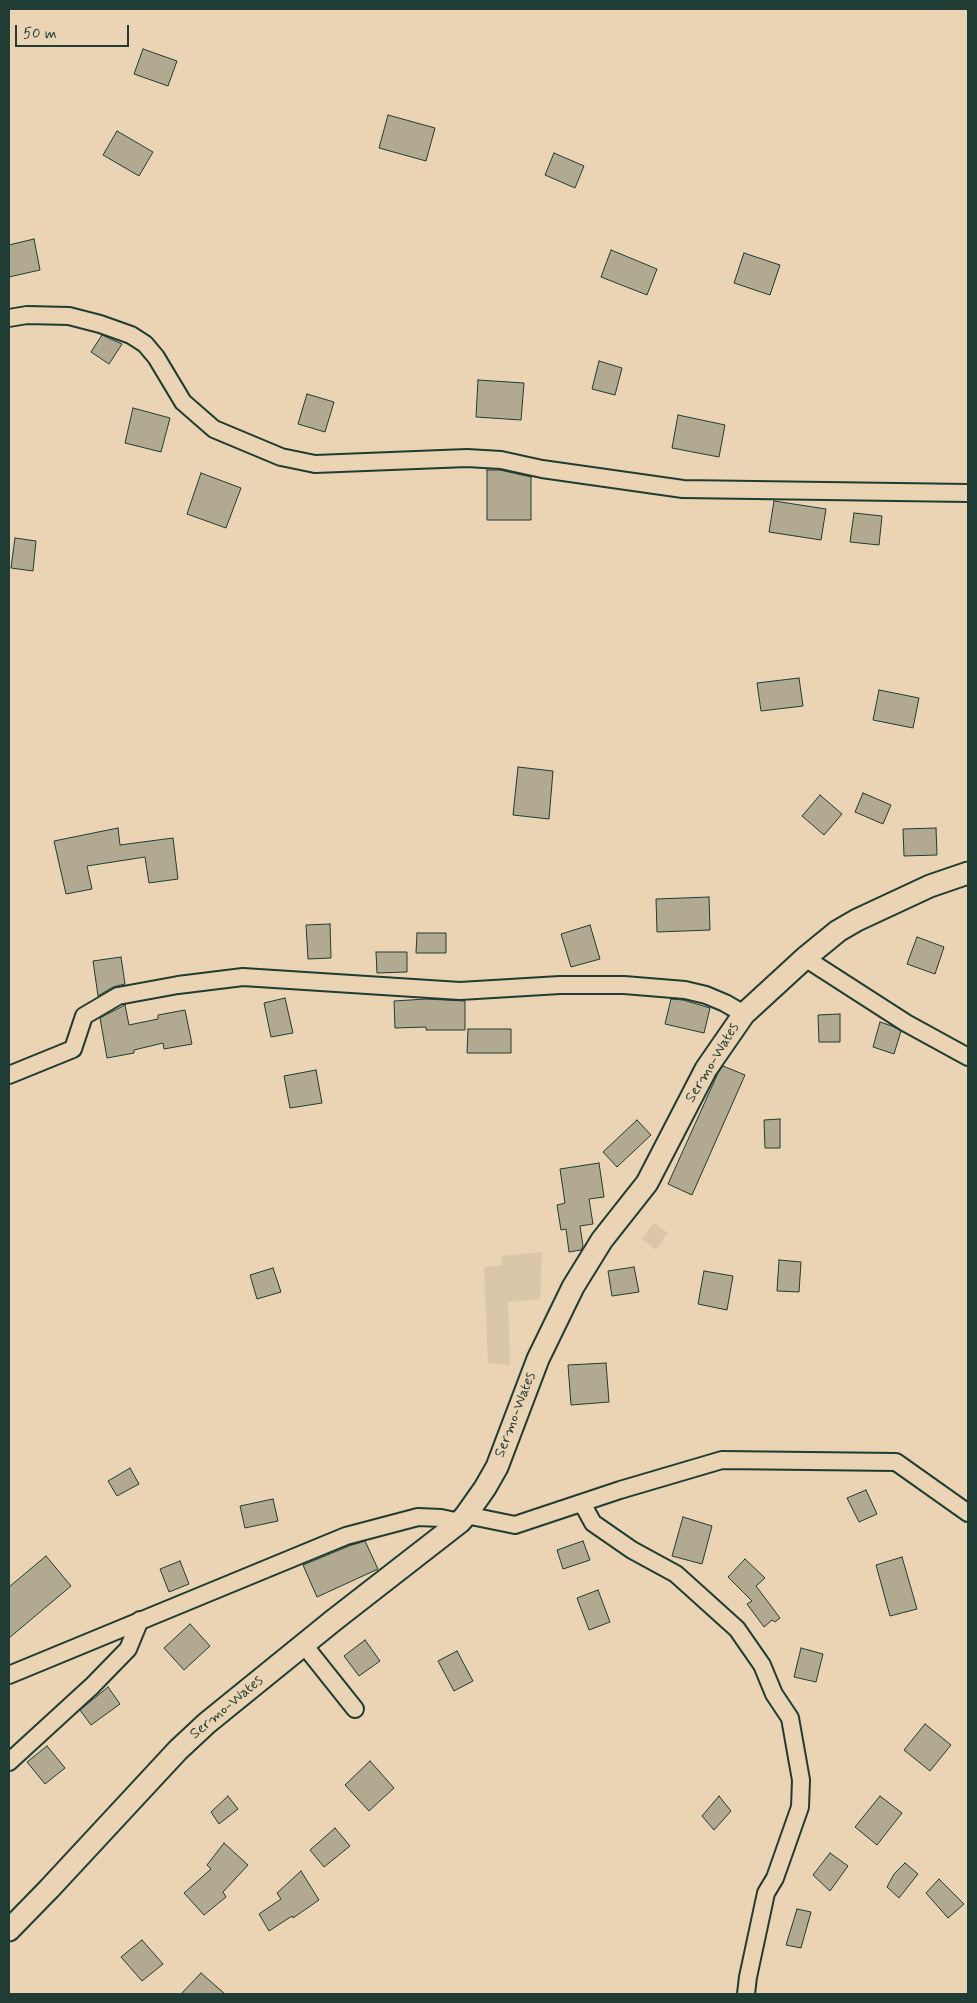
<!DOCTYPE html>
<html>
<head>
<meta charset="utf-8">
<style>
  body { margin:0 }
  #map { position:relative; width:977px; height:2003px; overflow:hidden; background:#ead4b3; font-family:Mynerve,sans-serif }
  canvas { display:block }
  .frame { position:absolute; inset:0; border:10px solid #1f3d34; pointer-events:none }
  .scale { position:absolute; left:15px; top:25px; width:114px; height:22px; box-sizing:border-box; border:2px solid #1f3d34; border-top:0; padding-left:6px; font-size:15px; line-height:18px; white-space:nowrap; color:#1f3d34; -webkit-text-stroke:4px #ead4b3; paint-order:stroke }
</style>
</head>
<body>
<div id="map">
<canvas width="977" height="2003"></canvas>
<div class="frame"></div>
<div class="scale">50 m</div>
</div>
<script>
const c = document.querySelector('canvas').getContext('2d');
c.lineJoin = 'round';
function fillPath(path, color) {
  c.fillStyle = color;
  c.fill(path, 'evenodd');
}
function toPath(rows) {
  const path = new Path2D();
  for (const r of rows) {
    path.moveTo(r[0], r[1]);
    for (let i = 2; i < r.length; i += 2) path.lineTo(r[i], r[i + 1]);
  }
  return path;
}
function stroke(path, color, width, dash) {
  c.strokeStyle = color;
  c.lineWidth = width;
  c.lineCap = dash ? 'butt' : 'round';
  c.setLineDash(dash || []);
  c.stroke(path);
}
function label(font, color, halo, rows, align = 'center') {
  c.font = font + ' Mynerve,sans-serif';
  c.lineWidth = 4;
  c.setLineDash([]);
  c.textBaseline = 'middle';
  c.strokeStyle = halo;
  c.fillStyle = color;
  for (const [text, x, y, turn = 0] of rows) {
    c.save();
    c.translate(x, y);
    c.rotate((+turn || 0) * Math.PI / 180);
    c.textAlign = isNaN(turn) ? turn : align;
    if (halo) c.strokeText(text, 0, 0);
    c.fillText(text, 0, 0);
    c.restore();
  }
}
const built = toPath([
  [654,1223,668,1233,656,1250,642,1239],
  [542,1252,540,1299,506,1302,508,1303,510,1365,488,1363,484,1267,502,1265,501,1256]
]);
const building = toPath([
  [143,49,177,61,168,86,134,74,143,49],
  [388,115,435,128,426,161,379,148,388,115],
  [117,131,153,152,139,176,103,155,117,131],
  [554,153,584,166,575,188,545,175,554,153],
  [34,239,40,270,9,277,9,245,34,239],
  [611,250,657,269,647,295,601,277,611,250],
  [744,253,780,265,770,295,734,283,744,253],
  [102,335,122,344,109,364,91,352,102,335],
  [599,361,622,368,615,395,592,389,599,361],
  [478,380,524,383,521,420,476,417,478,380],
  [307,394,334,402,325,432,298,424,307,394],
  [133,408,170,418,161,452,125,443,133,408],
  [678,415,725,425,719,457,672,448,678,415],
  [487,470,500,470,531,477,531,520,487,520,487,470],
  [201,473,241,488,226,528,187,514,201,473],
  [774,501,826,509,821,540,769,532,774,501],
  [854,513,882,516,879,545,850,542,854,513],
  [15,538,36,541,33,571,11,568,15,538],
  [799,678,803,706,761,711,757,683,799,678],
  [879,690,919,698,913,728,873,720,879,690],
  [518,767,553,771,549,819,513,815,518,767],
  [863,793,891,805,883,824,855,812,863,793],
  [820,795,842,814,824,835,802,816,820,795],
  [118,828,120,845,173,838,178,879,149,883,145,857,87,866,92,889,66,894,54,841,118,828],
  [936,828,937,855,904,856,903,829,936,828],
  [709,897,710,930,657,932,656,899,709,897],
  [330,924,331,958,308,959,306,925,330,924],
  [590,925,600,959,571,967,561,934,590,925],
  [417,933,446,933,446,953,416,953,417,933],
  [917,937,944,947,935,974,907,964,917,937],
  [376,952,407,952,407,972,377,973,376,952],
  [121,957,125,984,113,987,98,996,93,961,121,957],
  [285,998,293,1033,271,1037,264,1003,285,998],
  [426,999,465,1001,465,1030,426,1030,426,1027,395,1028,394,1001,426,999],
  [671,999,683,1000,710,1008,704,1033,665,1024,671,999],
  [125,1005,129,1025,158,1019,158,1015,185,1010,192,1044,164,1049,163,1043,134,1050,134,1053,107,1058,100,1018,125,1005],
  [840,1014,840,1042,819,1042,818,1015,840,1014],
  [880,1022,892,1026,901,1031,894,1054,873,1047,880,1022],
  [468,1029,511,1029,511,1053,467,1053,468,1029],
  [723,1066,745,1075,692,1195,668,1184,718,1073,723,1066],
  [316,1070,322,1103,290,1108,284,1076,316,1070],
  [780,1119,780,1148,765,1148,764,1120,780,1119],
  [637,1120,651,1135,617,1167,603,1152,637,1120],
  [599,1163,604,1197,589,1199,593,1224,580,1226,583,1246,581,1250,569,1252,566,1229,561,1230,557,1205,565,1203,560,1169,599,1163],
  [779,1260,801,1262,799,1292,777,1291,779,1260],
  [634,1267,639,1292,612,1296,608,1271,634,1267],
  [273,1268,281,1292,257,1299,250,1275,273,1268],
  [704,1271,733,1276,727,1310,698,1304,704,1271],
  [606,1363,609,1402,571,1405,568,1365,606,1363],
  [130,1468,139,1484,117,1496,108,1481,130,1468],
  [866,1490,877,1514,859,1522,847,1498,866,1490],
  [273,1499,278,1521,245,1528,240,1506,273,1499],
  [683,1517,712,1526,702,1564,672,1556,683,1517],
  [365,1541,378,1569,317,1597,303,1565,349,1546,365,1541],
  [583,1541,590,1560,563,1569,557,1550,583,1541],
  [46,1556,71,1586,9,1638,9,1587,46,1556],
  [902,1557,917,1609,890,1616,876,1565,902,1557],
  [745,1559,765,1578,756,1586,780,1618,775,1622,772,1620,764,1627,747,1604,752,1601,728,1577,745,1559],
  [180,1561,189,1584,169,1592,160,1569,180,1561],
  [598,1590,610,1622,589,1630,577,1598,598,1590],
  [190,1624,210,1646,184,1670,164,1648,190,1624],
  [365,1640,380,1661,359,1676,344,1656,365,1640],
  [801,1648,823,1654,816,1682,794,1677,801,1648],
  [457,1651,473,1681,454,1691,438,1661,457,1651],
  [108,1687,120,1704,91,1725,80,1710,108,1687],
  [925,1724,951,1745,930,1771,904,1750,925,1724],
  [47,1746,65,1768,45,1784,27,1762,47,1746],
  [370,1761,394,1788,369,1811,345,1785,370,1761],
  [228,1796,238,1809,219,1824,211,1812,228,1796],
  [719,1796,731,1811,714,1830,702,1816,719,1796],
  [880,1796,902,1813,877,1845,855,1827,880,1796],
  [335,1828,350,1846,324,1867,310,1850,335,1828],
  [224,1843,248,1865,223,1892,226,1897,204,1915,184,1893,211,1869,207,1865,224,1843],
  [830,1853,848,1866,830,1891,813,1875,830,1853],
  [905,1863,918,1874,899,1898,887,1887,894,1874,905,1863],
  [301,1871,319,1900,293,1918,292,1916,269,1931,259,1914,281,1899,277,1893,301,1871],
  [939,1879,964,1904,948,1918,926,1893,939,1879],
  [797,1909,811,1912,801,1948,786,1945,797,1909],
  [142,1940,163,1964,142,1981,121,1957,142,1940],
  [201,1973,225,1994,181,1994,201,1973]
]);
const minor = toPath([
  [9,318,27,315,69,316,100,324,131,335,145,344,156,357,183,402,214,429,281,457,315,464,467,458,501,460,542,469,683,489,968,493],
  [805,958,906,1023,968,1057],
  [9,1075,73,1049,84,1016,118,996,178,985,243,977,460,991,560,985,624,985,685,990,706,995,725,1003,744,1014],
  [582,1503,593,1523,632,1550,676,1574,737,1629,762,1665,774,1694,790,1718,801,1780,800,1807,775,1878,766,1893,748,1977,746,1994],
  [466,1515,515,1525,620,1490,722,1460,896,1462,968,1513],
  [304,1645,355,1709],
  [9,1675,346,1536,418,1517,441,1518,460,1522],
  [9,1762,92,1686,128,1649,140,1620]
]);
const major = toPath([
  [9,1930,49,1889,178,1750,207,1723,334,1620,460,1522,466,1515,485,1488,497,1467,538,1359,573,1287,602,1240,647,1183,706,1069,744,1014,805,958,838,931,857,920,930,886,968,873]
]);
const streetNames = [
  ["Sermo-Wates",713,1063,-59],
  ["Sermo-Wates",516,1415,-69],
  ["Sermo-Wates",227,1708,-40]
];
fillPath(built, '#d9c7a8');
fillPath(building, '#b2aa90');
stroke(building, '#1f3d34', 1);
stroke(minor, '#1f3d34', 20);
stroke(major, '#1f3d34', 25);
stroke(minor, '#ead4b3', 16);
stroke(major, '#ead4b3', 21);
label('15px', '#1f3d34', '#ead4b3', streetNames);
</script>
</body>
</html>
